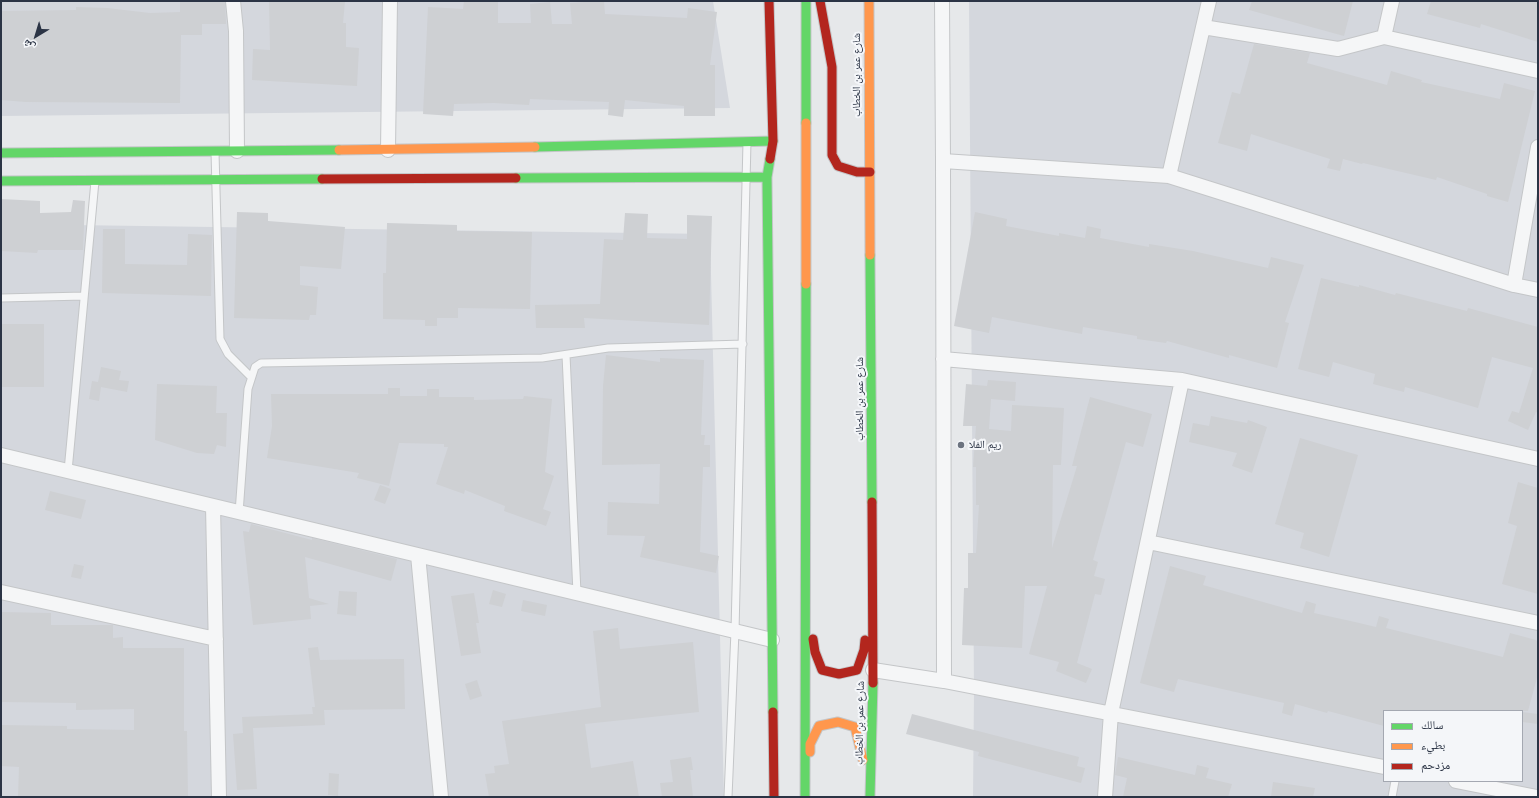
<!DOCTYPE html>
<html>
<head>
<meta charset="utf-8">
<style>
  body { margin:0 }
  #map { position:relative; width:1539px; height:798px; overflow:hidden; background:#e6e8ea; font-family:"Open Sans","Noto Naskh Arabic",sans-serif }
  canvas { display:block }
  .frame { position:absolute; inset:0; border:2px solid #2b3445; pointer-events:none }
  .legend { position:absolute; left:1383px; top:710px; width:140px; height:72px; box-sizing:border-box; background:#f4f6f9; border:1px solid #a4a8b1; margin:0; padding:5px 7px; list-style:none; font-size:12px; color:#2b3445 }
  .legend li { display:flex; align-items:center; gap:8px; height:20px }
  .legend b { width:20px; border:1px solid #a4a8b1 }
  .north { position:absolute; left:16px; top:16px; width:40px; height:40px; -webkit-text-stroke:3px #f4f6f9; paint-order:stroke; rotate:218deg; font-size:11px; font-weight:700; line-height:16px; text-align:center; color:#2b3445 }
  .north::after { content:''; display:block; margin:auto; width:14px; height:18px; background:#2b3445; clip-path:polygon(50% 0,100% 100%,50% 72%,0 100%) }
</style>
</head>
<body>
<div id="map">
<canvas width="1539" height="798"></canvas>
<div class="frame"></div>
<ul class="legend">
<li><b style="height:5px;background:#63d668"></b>سالك</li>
<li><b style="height:5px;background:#ff974d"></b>بطيء</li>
<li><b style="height:5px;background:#b3261e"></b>مزدحم</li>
</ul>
<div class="north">ش</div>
</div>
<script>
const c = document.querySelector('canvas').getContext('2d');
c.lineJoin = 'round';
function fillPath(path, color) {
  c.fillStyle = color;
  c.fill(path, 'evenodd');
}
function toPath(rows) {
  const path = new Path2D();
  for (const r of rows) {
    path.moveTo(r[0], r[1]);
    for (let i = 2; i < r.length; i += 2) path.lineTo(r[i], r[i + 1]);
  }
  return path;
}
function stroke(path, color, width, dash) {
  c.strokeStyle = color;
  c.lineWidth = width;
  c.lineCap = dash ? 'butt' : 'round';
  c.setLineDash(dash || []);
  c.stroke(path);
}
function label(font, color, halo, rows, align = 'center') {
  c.font = font + ' "Open Sans","Noto Naskh Arabic",sans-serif';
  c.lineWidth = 4;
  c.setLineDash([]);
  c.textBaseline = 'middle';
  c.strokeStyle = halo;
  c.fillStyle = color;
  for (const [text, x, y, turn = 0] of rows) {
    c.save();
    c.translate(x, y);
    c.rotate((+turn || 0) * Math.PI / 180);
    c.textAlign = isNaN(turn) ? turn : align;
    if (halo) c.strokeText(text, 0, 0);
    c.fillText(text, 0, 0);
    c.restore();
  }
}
const built = toPath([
  [1,1,713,1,730,108,1,116],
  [969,1,1538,1,1538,797,973,797,974,692],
  [1384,711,1522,711,1522,781,1384,781],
  [1,224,710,234,724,797,1,797]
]);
const building = toPath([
  [180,1,225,1,226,21,226,24,202,24,202,35,181,35,180,103,26,102,1,100,1,11,76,10,76,7,107,8,150,13,180,12],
  [269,1,345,1,343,23,346,23,346,47,359,48,357,86,252,80,253,49,270,50],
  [464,1,498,1,498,23,531,23,530,4,550,2,552,24,572,24,570,3,598,1,604,1,605,14,687,18,688,8,717,12,710,65,715,65,715,116,684,116,684,106,625,100,623,117,608,115,609,102,530,99,529,105,494,103,454,104,453,116,423,114,428,7,463,9],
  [1252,1,1353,1,1344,36,1249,10],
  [1431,1,1538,1,1538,42,1481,24,1480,28,1427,14],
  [1254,44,1310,53,1307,63,1387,85,1391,71,1422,80,1421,82,1500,99,1504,83,1535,91,1508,202,1487,196,1487,194,1437,177,1436,180,1363,163,1362,164,1343,159,1340,171,1327,168,1330,159,1251,134,1247,151,1218,143,1232,92,1240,94],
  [1,199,40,201,40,213,71,212,73,200,85,201,83,250,38,250,37,253,1,251],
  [237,212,268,213,268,221,345,227,341,269,300,266,300,285,318,287,316,315,310,315,309,320,234,318],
  [975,212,1007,219,1006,226,1059,236,1059,233,1085,238,1087,226,1101,229,1100,238,1149,247,1149,244,1193,251,1268,268,1271,257,1304,265,1285,322,1289,323,1277,368,1229,355,1229,358,1167,341,1166,343,1137,339,1137,336,1083,327,1082,334,992,317,989,333,954,326],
  [625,213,648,214,647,238,687,239,687,215,712,216,709,325,584,318,585,328,536,328,535,305,600,304,604,239,623,240],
  [387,223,457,225,457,231,532,232,530,309,458,308,458,318,437,318,437,326,425,326,425,320,383,319,383,273,386,273],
  [103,229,125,229,125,264,187,265,188,234,212,235,211,296,102,293],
  [1321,278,1359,287,1359,285,1395,295,1396,293,1467,311,1468,308,1538,327,1538,413,1536,412,1528,430,1508,421,1512,411,1519,413,1533,368,1492,357,1478,408,1405,387,1404,392,1373,384,1375,374,1333,362,1329,377,1298,369],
  [1,324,44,324,44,387,1,387],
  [606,355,660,362,660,358,704,360,701,435,705,435,704,445,710,445,710,467,703,467,700,552,719,556,716,573,640,557,645,536,607,535,608,502,659,504,660,464,602,465,603,386],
  [101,367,121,371,119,380,129,381,127,392,101,387,99,401,89,399,92,381,98,382],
  [988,380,1016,382,1015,401,991,399,989,429,1011,431,1012,405,1064,408,1061,465,1053,465,1052,548,1077,466,1072,466,1090,397,1152,414,1143,447,1126,442,1093,560,1098,562,1094,576,1105,579,1101,595,1095,594,1077,663,1092,669,1086,683,1056,671,1059,662,1029,654,1047,586,1025,586,1022,648,962,645,964,588,968,588,968,553,976,553,979,505,976,505,976,467,973,467,976,426,963,426,966,384,987,386],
  [157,384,217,386,216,413,227,413,226,447,217,445,214,454,197,453,155,440],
  [388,388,400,388,400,396,427,396,427,389,439,389,439,397,474,397,474,400,523,399,524,396,552,399,545,472,554,476,543,509,551,512,546,526,504,511,505,506,465,490,464,494,436,484,448,447,444,447,444,444,399,443,389,486,357,478,359,473,267,458,272,426,271,394,388,394],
  [1211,416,1247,423,1248,420,1267,427,1252,473,1232,466,1237,453,1189,442,1193,423,1209,426],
  [1300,438,1358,455,1329,557,1300,548,1304,533,1275,524],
  [1518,482,1538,488,1538,594,1502,584,1517,526,1508,523],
  [380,485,391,489,385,504,374,500],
  [50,491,86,500,81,519,45,510],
  [251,524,312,540,312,538,397,559,391,581,305,557,309,598,329,604,310,606,311,619,253,625,243,531,249,532],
  [74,564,84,566,81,579,71,577],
  [1170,566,1206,576,1203,585,1302,613,1306,601,1316,604,1314,613,1355,622,1376,627,1379,616,1389,619,1386,628,1503,657,1510,633,1536,640,1538,643,1538,674,1528,711,1384,711,1384,726,1328,711,1327,713,1295,704,1292,716,1282,713,1284,703,1178,679,1174,692,1140,683],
  [493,590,506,594,502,607,489,604],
  [339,591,357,592,356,616,337,614],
  [474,593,479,623,476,623,481,653,461,656,451,596],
  [523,600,547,605,545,616,521,611],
  [1,612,51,613,51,625,113,625,113,638,123,637,123,648,184,648,184,731,187,731,188,797,18,797,19,767,1,766,1,725,67,726,67,729,134,730,134,709,76,710,76,703,1,702],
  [618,628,620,649,693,642,699,712,585,724,591,768,633,761,639,797,489,797,485,774,495,773,494,766,509,764,502,721,601,707,593,631],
  [318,647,320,660,404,659,405,709,324,710,325,725,253,728,257,789,237,790,233,734,243,733,242,717,313,714,312,707,315,707,308,648],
  [477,680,482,696,470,700,465,684],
  [1522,712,1538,714,1538,724,1522,722],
  [912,714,1079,757,1077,766,1085,768,1081,783,978,756,979,752,906,734],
  [691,757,693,770,690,770,693,797,662,797,660,783,673,782,670,760],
  [1118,757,1195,775,1197,765,1209,768,1206,778,1232,784,1228,797,1123,797,1127,778,1115,775],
  [329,773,339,774,338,796,328,795],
  [1273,782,1315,788,1313,797,1271,797]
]);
const lane = toPath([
  [215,152,220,339,228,354,251,377],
  [1,298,84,296],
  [566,355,577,593],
  [68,471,95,181],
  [239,513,248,389,255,367,261,363,542,358,608,348,743,344],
  [728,797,735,631,747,142],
  [1392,797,1395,781]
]);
const street = toPath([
  [233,1,236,31,237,151],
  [942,1,943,161,1169,176],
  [1209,1,1169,176,1514,285,1538,290],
  [1392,1,1384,37,1538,71],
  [1203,27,1338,49,1384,37],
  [388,150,390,1],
  [943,161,944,681],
  [1514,285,1538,147],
  [943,359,1182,380,1538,459],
  [1,455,772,640],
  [213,506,219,797],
  [1148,542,1538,623],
  [418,555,441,797],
  [1,592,216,639],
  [873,670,944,681,1384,767],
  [1456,781,1537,797],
  [1105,797,1111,713,1182,380]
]);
const fast = toPath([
  [806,123,806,1],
  [535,147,773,141],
  [1,153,339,150],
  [770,159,767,177,773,712],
  [516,178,767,177],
  [1,181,322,179],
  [870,255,872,502],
  [805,797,806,284],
  [870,797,873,683]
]);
const slow = toPath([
  [869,1,870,255],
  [339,150,535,147],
  [806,284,806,123],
  [810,752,810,744,819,726,838,722,855,727,863,760]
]);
const jam = toPath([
  [769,1,773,141,770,159],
  [820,1,832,67,832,155,838,166,857,172,870,172],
  [322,179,516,178],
  [872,502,873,683],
  [813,639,815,652,822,670,839,674,857,670,864,650,865,640],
  [773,712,774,797]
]);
const markers = [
  [961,445,4,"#6c737f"]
];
const streetNames = [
  ["شارع عمر بن الخطاب",857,75,-90],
  ["شارع عمر بن الخطاب",860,399,-90],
  ["شارع عمر بن الخطاب",860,723,-89]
];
const poiNames = [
  ["ريم الفلا",969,445]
];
fillPath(built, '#d4d7dd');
fillPath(building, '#ced0d3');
stroke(lane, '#c4c6c8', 9);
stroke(street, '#c4c6c8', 16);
stroke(fast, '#c4c6c8', 11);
stroke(slow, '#c4c6c8', 11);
stroke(jam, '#c4c6c8', 11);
stroke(lane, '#f5f6f7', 7);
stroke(street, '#f5f6f7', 14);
stroke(fast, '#63d668', 9);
stroke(slow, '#ff974d', 9);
stroke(jam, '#b3261e', 9);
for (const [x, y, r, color] of markers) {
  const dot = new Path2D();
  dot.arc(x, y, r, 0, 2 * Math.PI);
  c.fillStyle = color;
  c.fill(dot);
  stroke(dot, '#f4f6f9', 1.5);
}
label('11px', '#2b3445', '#f4f6f9', streetNames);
label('11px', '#2b3445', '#f4f6f9', poiNames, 'left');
</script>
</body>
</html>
